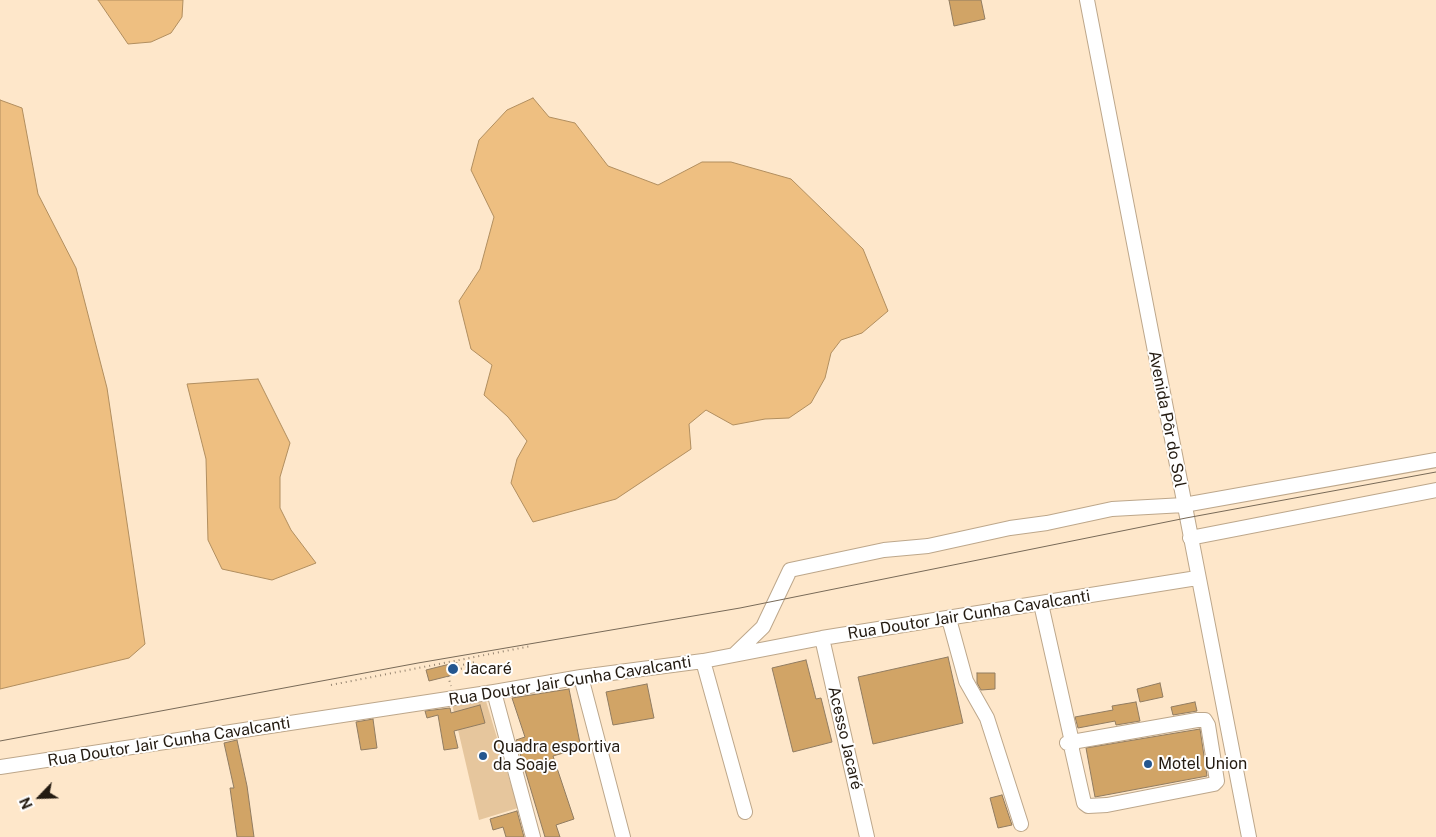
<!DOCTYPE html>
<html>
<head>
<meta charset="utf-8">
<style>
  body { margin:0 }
  #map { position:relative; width:1436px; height:837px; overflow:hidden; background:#fee7ca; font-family:"Public Sans",sans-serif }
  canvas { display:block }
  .north { position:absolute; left:15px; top:772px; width:50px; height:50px; -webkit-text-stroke:4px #fff; paint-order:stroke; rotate:246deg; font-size:14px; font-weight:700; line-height:20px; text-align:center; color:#241b11 }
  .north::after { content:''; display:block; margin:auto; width:18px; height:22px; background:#241b11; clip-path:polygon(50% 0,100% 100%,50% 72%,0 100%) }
</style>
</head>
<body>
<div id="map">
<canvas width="1436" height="837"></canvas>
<div class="north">N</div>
</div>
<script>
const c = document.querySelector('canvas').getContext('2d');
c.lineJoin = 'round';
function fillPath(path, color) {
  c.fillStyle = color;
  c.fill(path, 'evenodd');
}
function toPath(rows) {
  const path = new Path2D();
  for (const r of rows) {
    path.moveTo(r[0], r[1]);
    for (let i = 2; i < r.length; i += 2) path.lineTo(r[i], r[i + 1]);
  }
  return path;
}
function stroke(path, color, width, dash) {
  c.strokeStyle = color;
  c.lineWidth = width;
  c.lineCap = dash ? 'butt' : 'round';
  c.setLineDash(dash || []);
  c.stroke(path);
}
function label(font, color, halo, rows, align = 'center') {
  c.font = font + ' "Public Sans",sans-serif';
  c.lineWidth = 4;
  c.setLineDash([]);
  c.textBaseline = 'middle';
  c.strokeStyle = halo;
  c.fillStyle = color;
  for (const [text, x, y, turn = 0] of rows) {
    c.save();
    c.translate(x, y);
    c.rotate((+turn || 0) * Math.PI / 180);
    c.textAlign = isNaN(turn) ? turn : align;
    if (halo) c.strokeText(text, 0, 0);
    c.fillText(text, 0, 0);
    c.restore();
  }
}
const green = toPath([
  [486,701,518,808,479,820,452,704]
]);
const water = toPath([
  [98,0,183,0,182,17,171,33,151,42,128,44,98,0],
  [533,98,549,117,575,123,608,166,658,185,702,162,731,162,791,179,863,249,888,311,862,333,841,340,831,353,825,378,811,403,789,418,765,419,733,425,706,410,689,424,691,449,616,499,533,522,511,483,517,459,527,441,508,417,484,395,492,365,471,349,459,301,480,269,494,217,471,170,479,140,507,110,533,98],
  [0,100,22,108,38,194,76,268,107,388,145,644,129,658,0,689,0,100],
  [258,379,290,443,280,477,280,508,291,530,316,563,272,580,222,569,208,540,206,459,187,384,258,379]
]);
const building = toPath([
  [949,0,981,0,985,19,954,26,949,0],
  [948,657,963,723,873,744,858,677,948,657],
  [806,660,816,699,821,698,832,742,793,752,772,668,806,660],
  [454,663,457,674,429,681,426,670,454,663],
  [977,673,995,673,995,689,981,690,977,683,977,673],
  [1160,683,1163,697,1140,702,1137,689,1160,683],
  [647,684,654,718,613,725,606,692,647,684],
  [569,689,581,748,553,756,574,819,556,825,560,837,545,837,516,740,525,737,512,698,569,689],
  [1136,702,1140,721,1116,725,1115,721,1078,728,1075,717,1113,710,1112,706,1136,702],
  [1195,702,1197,711,1173,715,1171,707,1195,702],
  [480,705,485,723,454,731,458,748,444,750,438,715,427,718,425,711,450,708,451,713,480,705],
  [373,719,377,748,361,750,356,722,373,719],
  [1200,729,1207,776,1095,797,1086,748,1200,729],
  [237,740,247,786,254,837,237,837,230,788,234,788,224,743,237,740],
  [1002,795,1012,825,998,828,990,798,1002,795],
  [517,811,524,837,506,837,503,827,493,830,490,819,517,811]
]);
const path = toPath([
  [456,670,476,665,475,662,457,666,456,661],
  [448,676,451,686],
  [331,685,531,646]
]);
const minor = toPath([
  [1087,0,1249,837],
  [1190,538,1436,490],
  [1041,604,1072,742,1072,750,1084,803,1088,806,1107,805,1214,784,1217,781,1208,725,1205,720,1197,720,1072,742,1067,743],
  [949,619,966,681,987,718,1021,824],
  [822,638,867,837],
  [735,654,763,627,790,570,884,550,928,546,1010,528,1047,523,1112,509,1184,505,1436,460],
  [703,661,745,812],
  [581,677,623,837],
  [494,692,533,837],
  [0,767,494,692,581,677,703,661,822,638,1197,578]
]);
const tram = toPath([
  [0,741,418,663,740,608,1186,518,1436,472]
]);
const markers = [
  [453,669,6,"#24568f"],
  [483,756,5,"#24568f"],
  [1148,764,5,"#24568f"]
];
const streetNames = [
  ["Avenida Pôr do Sol",1167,419,79],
  ["Rua Doutor Jair Cunha Cavalcanti",969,615,-9],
  ["Rua Doutor Jair Cunha Cavalcanti",570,681,-9],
  ["Acesso Jacaré",845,738,77],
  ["Rua Doutor Jair Cunha Cavalcanti",169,742,-9]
];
const poiNames = [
  ["Jacaré",464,669],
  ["Quadra esportiva",493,747],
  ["da Soaje",493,765],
  ["Motel Union",1158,764]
];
fillPath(green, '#e6c69d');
fillPath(water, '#eebf81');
stroke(water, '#b18e5f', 1);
fillPath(building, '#d1a466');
stroke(building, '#917c61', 1);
stroke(minor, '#bda78b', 16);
stroke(path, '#968571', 2, [1, 4]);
stroke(minor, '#fff', 14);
stroke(tram, '#786a58', 1);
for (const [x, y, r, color] of markers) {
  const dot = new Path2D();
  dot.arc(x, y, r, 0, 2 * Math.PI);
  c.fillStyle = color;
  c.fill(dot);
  stroke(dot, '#fff', 2);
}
label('16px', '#241b11', '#fff', streetNames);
label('16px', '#241b11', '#fff', poiNames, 'left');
</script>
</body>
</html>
